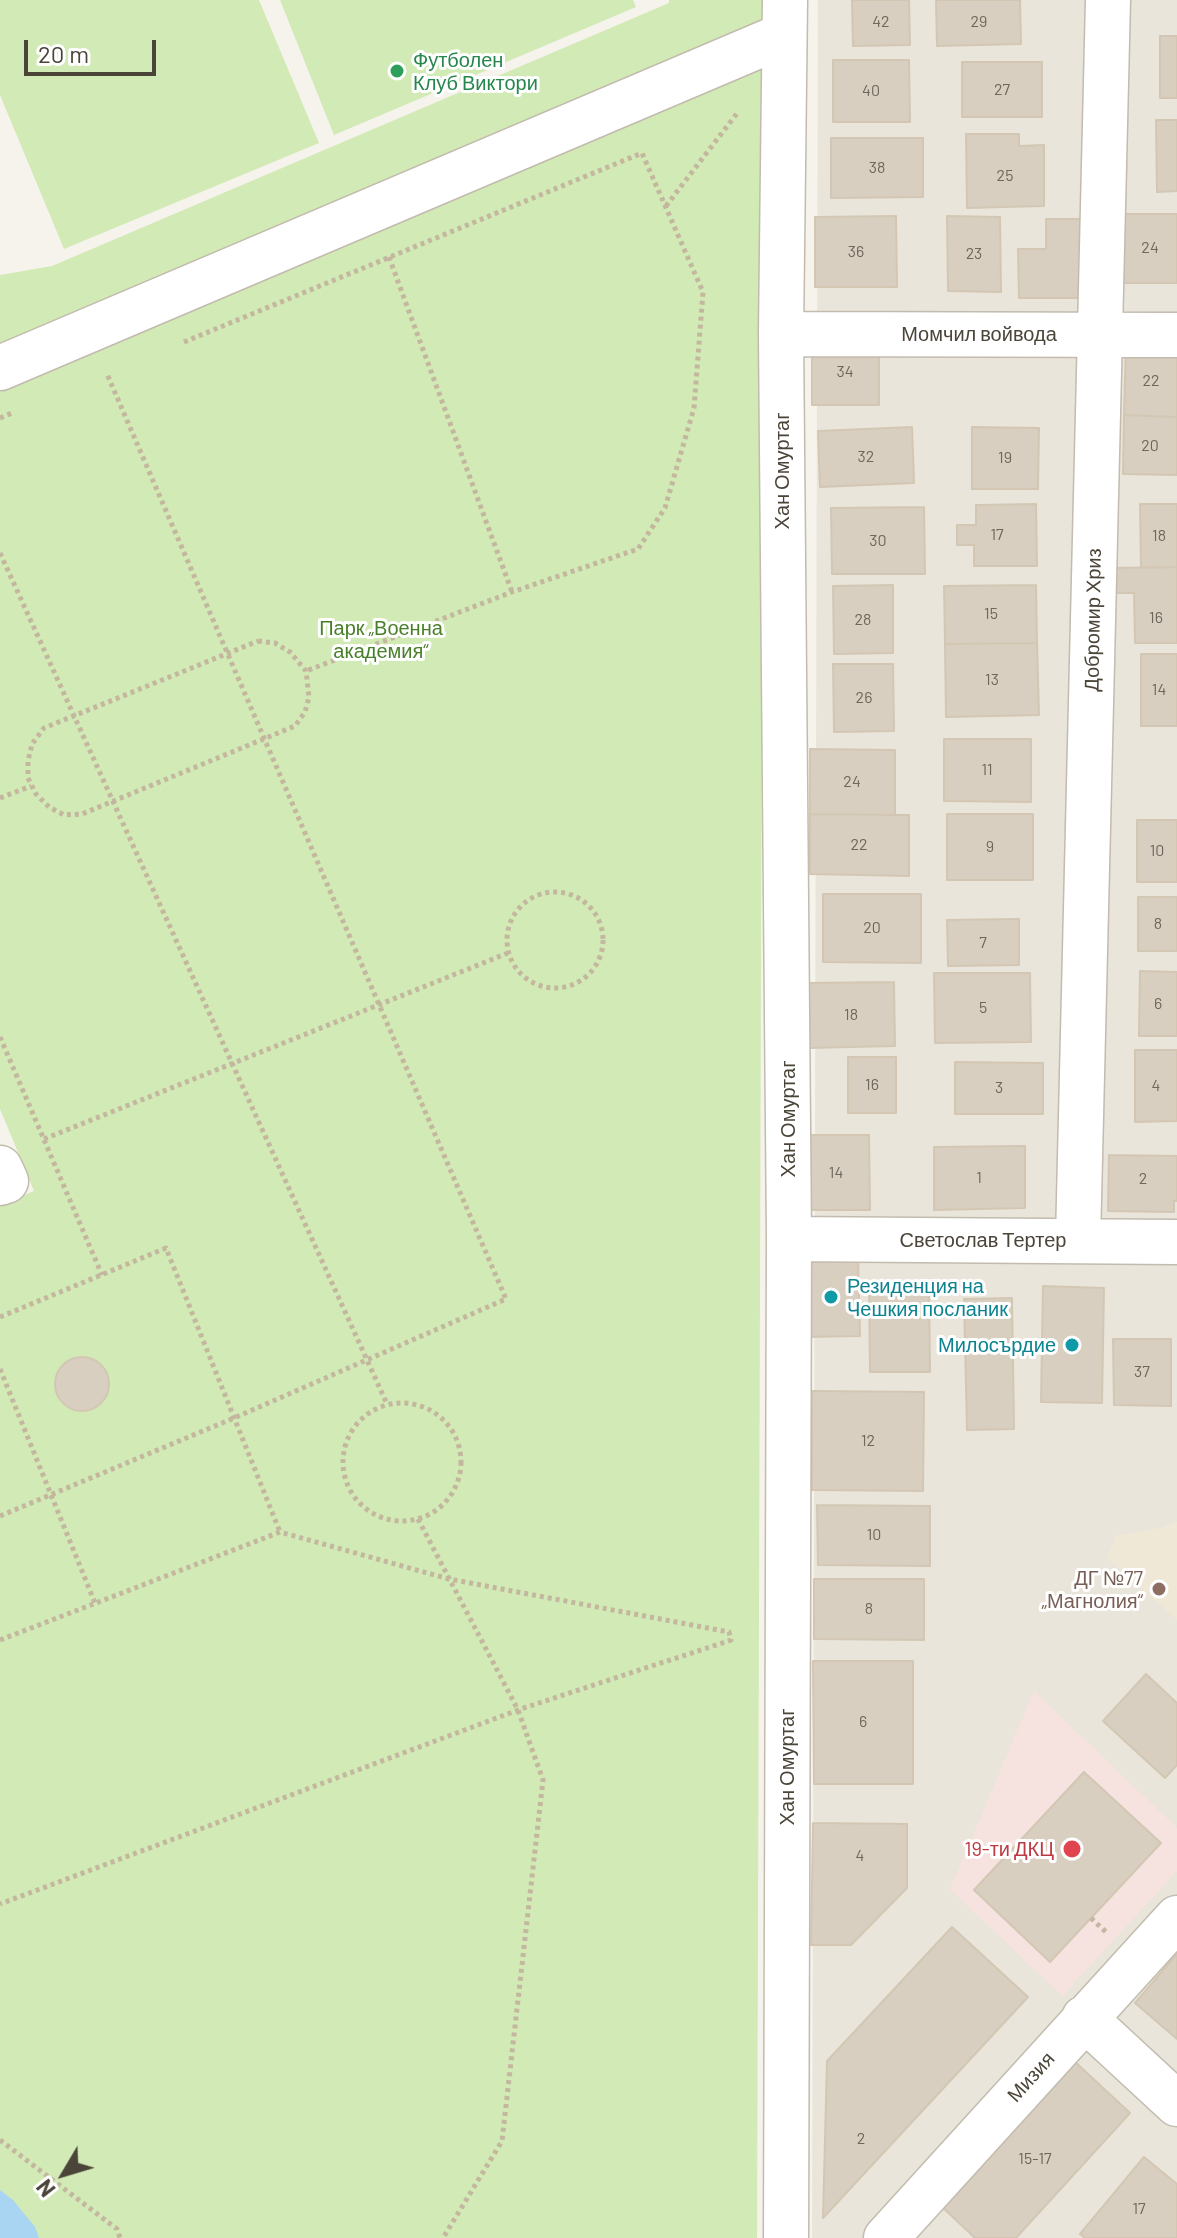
<!DOCTYPE html>
<html>
<head>
<meta charset="utf-8">
<style>
  body { margin:0 }
  #map { position:relative; width:1177px; height:2238px; overflow:hidden; background:#f6f3ec; font-family:Barlow,sans-serif }
  canvas { display:block }
  .north { position:absolute; left:24px; top:2134px; width:80px; height:80px; -webkit-text-stroke:6px #fff; paint-order:stroke; rotate:232deg; font-size:22px; font-weight:700; line-height:32px; text-align:center; color:#4b4439 }
  .north::after { content:''; display:block; margin:auto; width:28px; height:36px; background:#4b4439; clip-path:polygon(50% 0,100% 100%,50% 72%,0 100%) }
  .scale { position:absolute; left:24px; top:40px; width:132px; height:36px; box-sizing:border-box; border:4px solid #4b4439; border-top:0; padding-left:10px; font-size:24px; line-height:28px; white-space:nowrap; color:#4b4439; -webkit-text-stroke:6px #fff; paint-order:stroke }
</style>
</head>
<body>
<div id="map">
<canvas width="1177" height="2238"></canvas>
<div class="north">N</div>
<div class="scale">20 m</div>
</div>
<script>
const c = document.querySelector('canvas').getContext('2d');
c.lineJoin = 'round';
function fillPath(path, color) {
  c.fillStyle = color;
  c.fill(path, 'evenodd');
}
function toPath(rows) {
  const path = new Path2D();
  for (const r of rows) {
    if (r.length === 3) {
      path.moveTo(r[0] + r[2], r[1]);
      path.arc(r[0], r[1], r[2], 0, 2 * Math.PI);
      continue;
    }
    path.moveTo(r[0], r[1]);
    for (let i = 2; i < r.length; i += 2) path.lineTo(r[i], r[i + 1]);
  }
  return path;
}
function stroke(path, color, width, dash) {
  c.strokeStyle = color;
  c.lineWidth = width;
  c.lineCap = dash ? 'butt' : 'round';
  c.setLineDash(dash || []);
  c.stroke(path);
}
function label(font, color, halo, rows, align = 'center') {
  c.font = font + ' Barlow,sans-serif';
  c.lineWidth = 6;
  c.setLineDash([]);
  c.textBaseline = 'middle';
  c.strokeStyle = halo;
  c.fillStyle = color;
  for (const [text, x, y, turn = 0] of rows) {
    c.save();
    c.translate(x, y);
    c.rotate((+turn || 0) * Math.PI / 180);
    c.textAlign = isNaN(turn) ? turn : align;
    if (halo) c.strokeText(text, 0, 0);
    c.fillText(text, 0, 0);
    c.restore();
  }
}
const residential = toPath([
  [818,0,1177,0,1177,2238,812,2238]
]);
const education = toPath([
  [1177,1521,1177,1620,1107,1558,1116,1536,1160,1528]
]);
const medical = toPath([
  [1034,1691,1177,1828,1177,1871,1062,1996,950,1889]
]);
const green = toPath([
  [0,0,259,0,319,143,64,249,0,95],
  [280,0,633,0,636,7,334,135],
  [669,0,764,0,757,2238,0,2238,0,1205,34,1191,0,1109,0,275,52,266,669,3]
]);
const water = toPath([
  [0,2190,13,2200,35,2227,39,2238,0,2238]
]);
const building = toPath([
  [852,0,909,0,910,45,853,46,852,0],
  [936,0,1020,0,1021,44,937,46,936,0],
  [1160,36,1177,36,1177,98,1160,98,1160,36],
  [833,60,909,60,910,122,833,122,833,60],
  [962,62,1042,62,1042,117,962,117,962,62],
  [1156,120,1177,120,1177,191,1157,192,1156,120],
  [966,134,1019,134,1019,146,1044,145,1044,206,967,208,966,134],
  [831,138,923,138,923,197,831,198,831,138],
  [1122,214,1177,214,1177,283,1123,283,1122,214],
  [896,216,897,287,815,287,815,217,896,216],
  [947,216,1000,217,1001,292,948,291,947,216],
  [1046,219,1082,219,1082,298,1019,298,1018,249,1046,249,1046,219],
  [812,340,879,340,879,405,812,405,812,340],
  [1126,345,1177,347,1177,417,1124,415,1126,345],
  [1124,415,1177,417,1177,475,1123,474,1124,415],
  [912,427,914,483,820,487,818,431,912,427],
  [972,427,1039,428,1038,489,972,489,972,427],
  [1036,504,1037,566,974,566,974,545,957,545,957,525,976,525,976,505,1036,504],
  [1140,504,1177,504,1177,567,1141,568,1140,504],
  [924,507,925,574,832,574,831,508,924,507],
  [1177,567,1177,643,1135,643,1134,593,1113,593,1112,568,1177,567],
  [893,585,893,653,834,654,833,586,893,585],
  [1036,585,1037,643,945,644,944,586,1036,585],
  [1037,643,1039,715,946,717,945,644,1037,643],
  [1141,654,1177,654,1177,726,1141,726,1141,654],
  [833,664,893,664,894,731,834,732,833,664],
  [944,739,1031,739,1031,802,944,801,944,739],
  [810,749,895,750,895,815,810,814,810,749],
  [810,814,909,815,909,876,810,874,810,814],
  [947,814,1033,814,1033,880,947,880,947,814],
  [1137,820,1177,820,1177,882,1137,882,1137,820],
  [823,894,921,894,921,963,823,962,823,894],
  [1138,897,1177,897,1177,951,1138,951,1138,897],
  [1019,919,1019,965,948,966,947,920,1019,919],
  [1140,971,1177,972,1177,1036,1139,1036,1140,971],
  [934,973,1030,973,1031,1042,935,1043,934,973],
  [894,982,895,1046,808,1048,807,983,894,982],
  [1135,1050,1177,1050,1177,1121,1135,1122,1135,1050],
  [848,1057,896,1057,896,1113,848,1113,848,1057],
  [955,1062,1043,1063,1043,1114,955,1114,955,1062],
  [802,1135,869,1135,870,1210,802,1210,802,1135],
  [1025,1146,1025,1208,934,1210,934,1147,1025,1146],
  [1109,1155,1177,1156,1177,1201,1174,1201,1174,1212,1108,1211,1109,1155],
  [802,1257,858,1257,860,1336,804,1337,802,1257],
  [929,1283,930,1372,870,1372,869,1284,929,1283],
  [1043,1286,1104,1288,1102,1403,1041,1402,1043,1286],
  [1012,1298,1014,1429,967,1430,964,1299,1012,1298],
  [1113,1339,1171,1339,1171,1406,1114,1405,1113,1339],
  [82,1384,27],
  [812,1391,924,1392,923,1491,812,1490,812,1391],
  [817,1505,930,1506,930,1566,818,1565,817,1505],
  [814,1579,924,1579,924,1640,814,1639,814,1579],
  [813,1661,913,1661,913,1784,814,1784,813,1661],
  [1146,1674,1177,1703,1177,1765,1165,1778,1103,1721,1146,1674],
  [1084,1772,1161,1843,1050,1962,974,1890,1084,1772],
  [813,1823,907,1824,907,1888,851,1945,811,1945,813,1823],
  [952,1927,1028,1997,823,2218,827,2061,952,1927],
  [1177,1954,1177,2039,1135,2003,1177,1954],
  [1073,2060,1130,2113,1016,2238,975,2238,940,2205,1073,2060],
  [1144,2157,1177,2184,1177,2238,1085,2238,1080,2234,1144,2157]
]);
const path = toPath([
  [666,206,738,112],
  [389,257,512,592],
  [184,342,642,153,703,292,694,408,665,508,638,549,512,592,306,671],
  [0,418,12,413],
  [0,553,387,1404],
  [258,641,275,643,290,652,306,671,309,697,305,712,295,726,82,814,64,815,49,807,36,794,28,778,28,761,32,744,44,728,258,641],
  [0,798,31,786],
  [555,940,48],
  [0,1037,102,1275],
  [44,1139,508,953],
  [0,1317,166,1248,280,1532],
  [0,1369,95,1603],
  [402,1462,59],
  [0,1516,234,1418,506,1299,107,374],
  [418,1519,518,1710,543,1780,502,2141,443,2238],
  [0,1640,280,1532,449,1579,729,1632,731,1640,518,1710,0,1904],
  [1091,1918,1107,1933],
  [0,2140,117,2229,120,2238]
]);
const minor = toPath([
  [785,0,781,334,789,1239,786,2238],
  [781,334,1177,335],
  [0,368,784,35],
  [0,1168,6,1181,0,1183],
  [789,1239,1177,1242],
  [1078,1240,1108,0],
  [1084,2018,1177,2104],
  [886,2238,1177,1918]
]);
const markers = [
  [397,71,8,"#2e9e5b"],
  [831,1297,8,"#0f9aa8"],
  [1072,1345,8,"#0f9aa8"],
  [1159,1589,8,"#8d6e63"],
  [1072,1849,10,"#e0444e"]
];
const numberNames = [
  ["42",881,22],
  ["29",979,22],
  ["27",1002,90],
  ["40",871,91],
  ["38",877,168],
  ["25",1005,176],
  ["24",1150,248],
  ["36",856,252],
  ["23",974,254],
  ["34",845,372],
  ["22",1151,381],
  ["20",1150,446],
  ["32",866,457],
  ["19",1005,458],
  ["17",997,535],
  ["18",1159,536],
  ["30",878,541],
  ["15",991,614],
  ["16",1156,618],
  ["28",863,620],
  ["13",992,680],
  ["14",1159,690],
  ["26",864,698],
  ["11",987,770],
  ["24",852,782],
  ["22",859,845],
  ["9",990,847],
  ["10",1157,851],
  ["8",1158,924],
  ["20",872,928],
  ["7",983,943],
  ["6",1158,1004],
  ["5",983,1008],
  ["18",851,1015],
  ["16",872,1085],
  ["4",1156,1086],
  ["3",999,1088],
  ["14",836,1173],
  ["1",979,1178],
  ["2",1143,1179],
  ["37",1142,1372],
  ["12",868,1441],
  ["10",874,1535],
  ["8",869,1609],
  ["6",863,1722],
  ["4",860,1856],
  ["2",861,2139],
  ["15-17",1035,2159],
  ["17",1139,2209]
];
const leisureNames = [
  ["Футболен",413,60],
  ["Клуб Виктори",413,83]
];
const streetNames = [
  ["Момчил войвода",979,334],
  ["Хан Омуртаг",782,471,-90],
  ["Добромир Хриз",1093,620,-89],
  ["Хан Омуртаг",788,1119,-90],
  ["Светослав Тертер",983,1240],
  ["Хан Омуртаг",787,1767,-90],
  ["Мизия",1031,2077,-48]
];
const parkNames = [
  ["Парк „Военна",381,628],
  ["академия“",381,651]
];
const cultureNames = [
  ["Резиденция на",847,1286],
  ["Чешкия посланик",847,1309],
  ["Милосърдие",1056,1345,"right"]
];
const educationNames = [
  ["ДГ №77",1143,1578],
  ["„Магнолия“",1143,1601]
];
const healthNames = [
  ["19-ти ДКЦ",1054,1849]
];
fillPath(residential, '#eae5da');
fillPath(education, '#efe8d6');
fillPath(medical, '#f6e3e0');
fillPath(green, '#d2eab5');
fillPath(water, '#a9d4f2');
fillPath(building, '#d8cfc1');
stroke(building, '#d3c7b4', 2);
stroke(minor, '#c2bbae', 47);
stroke(path, '#c4b79f', 5, [4, 4]);
stroke(minor, '#fff', 44);
for (const [x, y, r, color] of markers) {
  const dot = new Path2D();
  dot.arc(x, y, r, 0, 2 * Math.PI);
  c.fillStyle = color;
  c.fill(dot);
  stroke(dot, '#fff', 3);
}
label('16px', '#6e675b', null, numberNames);
label('20px', '#27864d', '#fff', leisureNames, 'left');
label('20px', '#4b4439', '#fff', streetNames);
label('20px', '#4a7f2a', '#fff', parkNames);
label('20px', '#0d838f', '#fff', cultureNames, 'left');
label('20px', '#785e54', '#fff', educationNames, 'right');
label('20px', '#be3a42', '#fff', healthNames, 'right');
</script>
</body>
</html>
